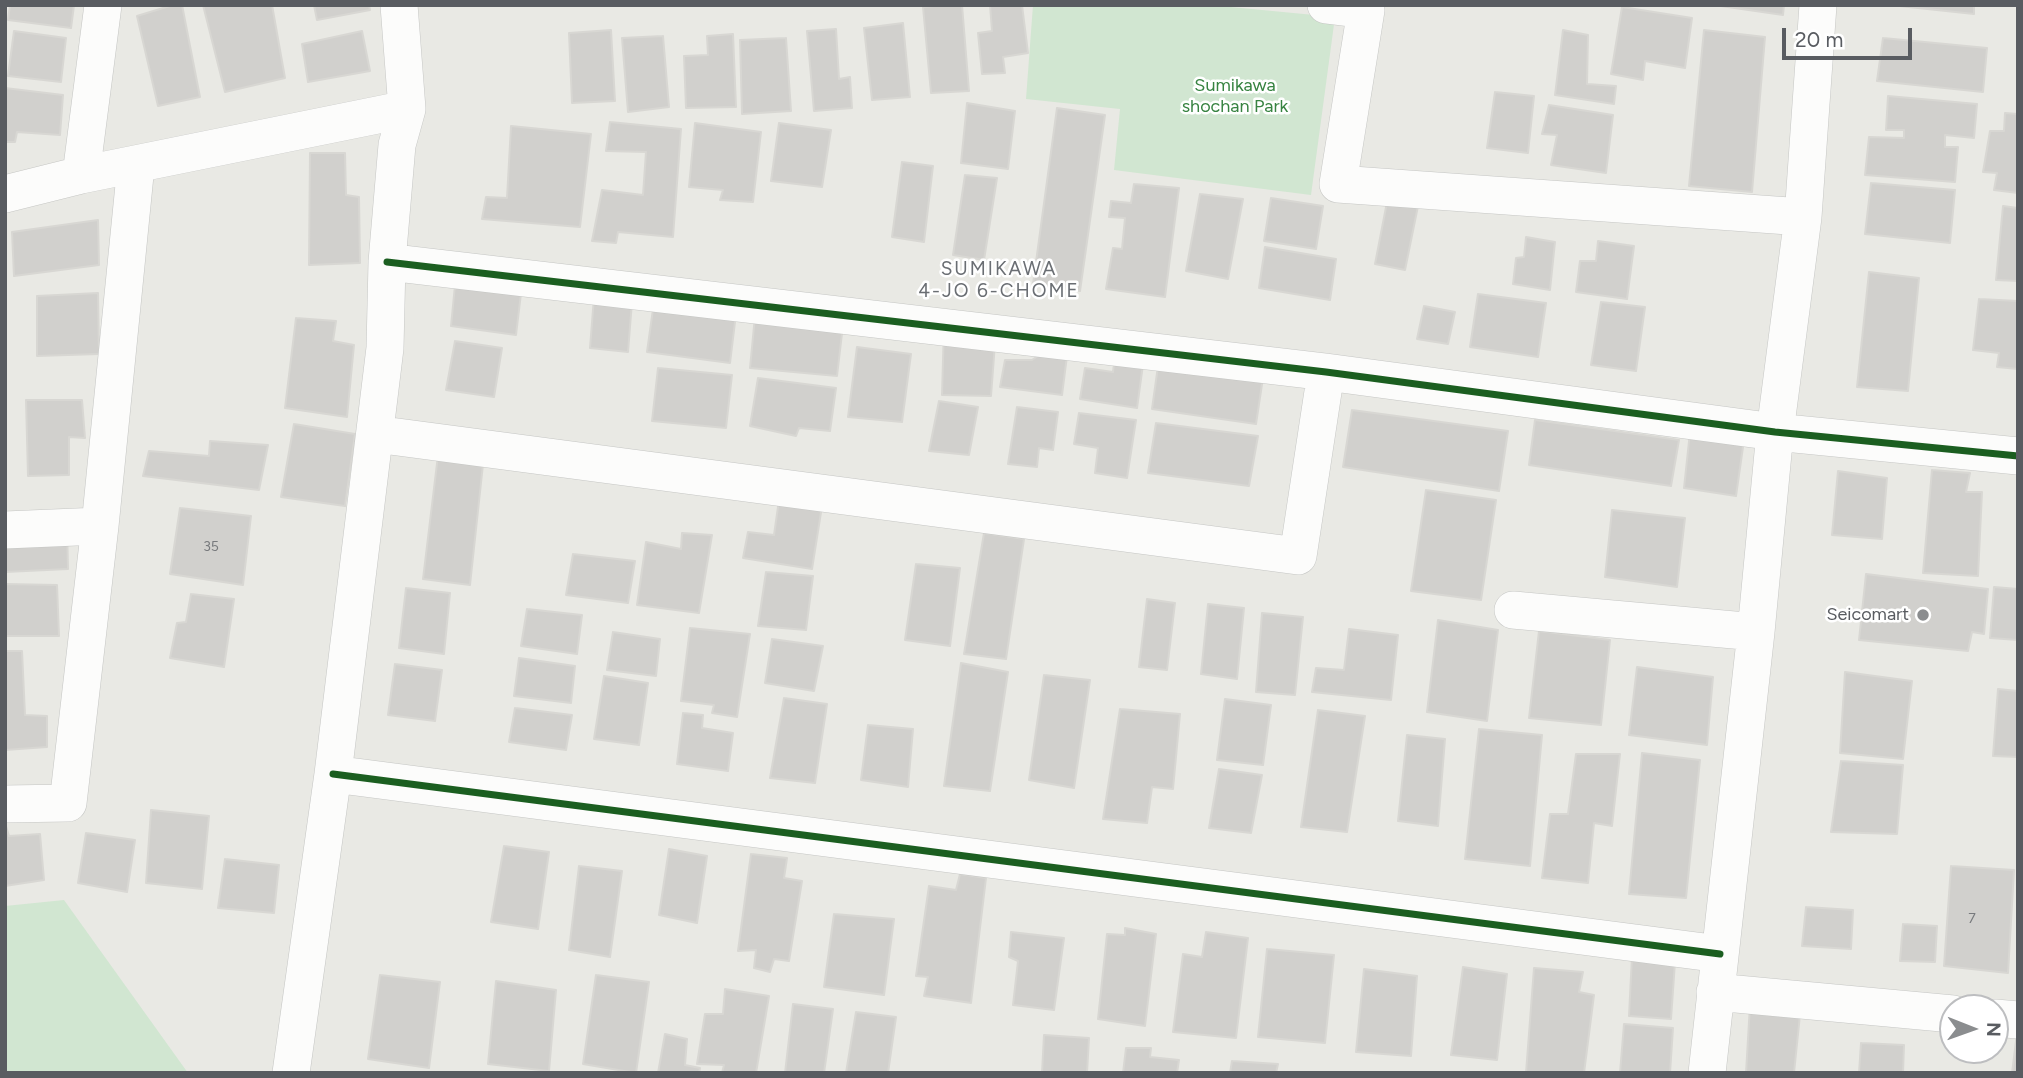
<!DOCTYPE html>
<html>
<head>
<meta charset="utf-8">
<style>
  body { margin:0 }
  #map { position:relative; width:2023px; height:1078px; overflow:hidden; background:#e9e9e4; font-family:Figtree,sans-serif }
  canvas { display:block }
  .frame { position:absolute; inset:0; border:7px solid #595c61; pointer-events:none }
  .north { position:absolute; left:1939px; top:994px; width:70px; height:70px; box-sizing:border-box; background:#fff; border:2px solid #bdbec0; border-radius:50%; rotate:91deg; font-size:19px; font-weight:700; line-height:28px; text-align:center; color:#595c61 }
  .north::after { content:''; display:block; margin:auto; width:24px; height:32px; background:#8b8d8f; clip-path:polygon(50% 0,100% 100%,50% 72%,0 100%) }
  .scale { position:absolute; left:1782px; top:28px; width:130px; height:32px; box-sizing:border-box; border:4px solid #595c61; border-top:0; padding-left:9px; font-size:21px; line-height:24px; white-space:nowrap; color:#595c61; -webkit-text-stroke:5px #fff; paint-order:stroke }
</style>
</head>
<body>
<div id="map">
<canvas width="2023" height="1078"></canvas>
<div class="frame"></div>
<div class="north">N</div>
<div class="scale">20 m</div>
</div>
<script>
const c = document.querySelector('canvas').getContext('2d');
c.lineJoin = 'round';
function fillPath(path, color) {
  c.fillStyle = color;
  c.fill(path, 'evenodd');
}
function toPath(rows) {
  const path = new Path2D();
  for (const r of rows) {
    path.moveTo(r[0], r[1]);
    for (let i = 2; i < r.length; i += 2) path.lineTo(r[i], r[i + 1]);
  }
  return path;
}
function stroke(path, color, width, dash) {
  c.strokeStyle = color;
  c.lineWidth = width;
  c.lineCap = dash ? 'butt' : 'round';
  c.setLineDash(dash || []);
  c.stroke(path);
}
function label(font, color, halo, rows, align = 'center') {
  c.font = font + ' Figtree,sans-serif';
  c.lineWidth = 5;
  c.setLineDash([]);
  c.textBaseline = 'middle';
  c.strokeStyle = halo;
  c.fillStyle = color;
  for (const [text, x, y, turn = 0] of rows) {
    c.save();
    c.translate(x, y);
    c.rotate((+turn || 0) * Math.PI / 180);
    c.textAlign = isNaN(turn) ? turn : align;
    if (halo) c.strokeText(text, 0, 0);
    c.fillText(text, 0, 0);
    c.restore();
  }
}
const green = toPath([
  [1033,5,1210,5,1335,17,1311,195,1114,170,1120,109,1026,99],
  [64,900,188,1073,5,1073,5,906]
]);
const building = toPath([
  [10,5,74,5,71,28,8,20,10,5],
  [173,5,182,5,200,97,158,106,137,16,173,5],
  [203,5,272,5,285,78,225,92,203,5],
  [314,5,369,5,370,10,317,20,314,5],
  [943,5,962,5,969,91,931,93,923,7,943,5],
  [990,5,1022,5,1028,53,1003,57,1005,73,982,74,978,33,992,31,990,5],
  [1714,5,1784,5,1783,15,1714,5],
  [1890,5,1974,5,1974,14,1890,5],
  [1622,7,1692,18,1685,68,1645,61,1643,80,1611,74,1622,7],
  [903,23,910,97,872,100,864,28,903,23],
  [836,29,839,79,850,77,852,108,814,111,807,31,836,29],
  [611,30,615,101,572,103,569,33,611,30],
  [1563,30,1588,35,1587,84,1616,86,1614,104,1555,95,1563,30],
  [1704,30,1765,37,1752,192,1689,186,1704,30],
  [14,31,66,38,61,82,8,76,14,31],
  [362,31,370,71,308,82,302,44,362,31],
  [733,34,736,107,686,108,684,56,708,55,707,36,733,34],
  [663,36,669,107,628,112,622,38,663,36],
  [786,38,791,111,742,114,740,40,786,38],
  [1883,38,1987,48,1983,92,1877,81,1883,38],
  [5,88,63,95,60,135,17,132,15,142,5,142,5,88],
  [1495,92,1534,96,1528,153,1487,148,1495,92],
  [1888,96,1977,104,1974,138,1945,135,1945,147,1958,147,1955,182,1865,175,1869,137,1904,138,1904,130,1886,130,1888,96],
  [967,103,1015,111,1008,169,961,163,967,103],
  [1549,105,1613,115,1606,173,1551,165,1557,135,1542,134,1549,105],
  [1057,108,1105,115,1080,291,1033,284,1057,108],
  [2005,113,2018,114,2018,193,1994,190,1997,173,1983,172,1990,131,2004,131,2005,113],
  [610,122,681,129,673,237,618,232,616,243,592,241,602,190,643,195,646,152,606,151,610,122],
  [695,123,761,132,753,202,720,200,723,190,689,187,695,123],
  [779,123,831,130,822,187,771,181,779,123],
  [511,126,591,134,580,227,482,219,486,197,507,198,511,126],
  [310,153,345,153,346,195,359,197,360,263,309,265,310,153],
  [902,162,933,166,924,242,892,237,902,162],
  [965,175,997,178,984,260,953,255,965,175],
  [1871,183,1955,190,1950,243,1865,234,1871,183],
  [1134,184,1179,188,1165,297,1106,289,1113,248,1122,249,1125,218,1109,217,1111,201,1131,203,1134,184],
  [1200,194,1243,199,1228,279,1186,271,1200,194],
  [1271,198,1323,206,1316,249,1264,241,1271,198],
  [1387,202,1418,206,1405,270,1375,264,1387,202],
  [2003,206,2018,208,2018,281,1996,280,2003,206],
  [98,220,99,265,14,276,12,232,98,220],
  [1526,237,1555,242,1550,290,1513,284,1516,258,1524,257,1526,237],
  [1598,241,1634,246,1627,299,1576,292,1580,261,1596,261,1598,241],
  [1265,247,1336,259,1330,300,1259,288,1265,247],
  [1869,272,1919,278,1908,391,1857,387,1869,272],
  [456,275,522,285,516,335,451,326,456,275],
  [595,284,633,289,628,352,590,348,595,284],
  [98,293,99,354,37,356,37,296,98,293],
  [1478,294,1546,303,1538,357,1470,347,1478,294],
  [1979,299,2018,301,2018,369,1997,367,1999,353,1973,350,1979,299],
  [654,302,736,314,730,363,647,352,654,302],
  [1601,302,1645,307,1636,371,1591,365,1601,302],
  [1424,306,1455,312,1448,344,1417,339,1424,306],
  [755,316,843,325,837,376,750,368,755,316],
  [296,318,336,321,333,341,354,345,347,417,285,408,296,318],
  [944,326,996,330,991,396,942,395,944,326],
  [455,341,502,348,494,397,446,390,455,341],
  [1052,346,1068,348,1062,395,1000,387,1005,360,1032,360,1052,346],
  [1116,346,1145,350,1137,408,1080,399,1085,368,1113,372,1116,346],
  [857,347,911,354,902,422,848,417,857,347],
  [1159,359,1264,371,1256,424,1152,409,1159,359],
  [658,368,732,375,726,428,652,421,658,368],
  [758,378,836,388,830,431,799,428,796,436,750,426,758,378],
  [26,400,82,400,85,438,69,437,69,475,28,476,26,400],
  [939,401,978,407,969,455,929,451,939,401],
  [1017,407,1058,412,1053,450,1039,448,1037,467,1008,464,1017,407],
  [1352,410,1508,431,1499,491,1343,467,1352,410],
  [1079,413,1136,420,1127,478,1095,473,1098,448,1074,444,1079,413],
  [1535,420,1679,440,1671,486,1529,465,1535,420],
  [1156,423,1258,436,1249,486,1148,473,1156,423],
  [294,424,355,434,345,506,281,497,294,424],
  [1690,432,1744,440,1736,496,1684,488,1690,432],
  [210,441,268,445,259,490,143,476,149,451,209,456,210,441],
  [439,447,484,455,470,585,423,579,439,447],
  [1932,470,1970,473,1966,492,1982,492,1978,576,1923,573,1932,470],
  [1838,471,1887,478,1882,539,1832,535,1838,471],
  [1426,490,1496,500,1481,600,1411,591,1426,490],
  [779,500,822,506,812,569,743,558,748,532,774,535,779,500],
  [180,508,251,516,243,585,170,574,180,508],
  [1612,510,1685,518,1677,587,1605,577,1612,510],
  [67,525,68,569,5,572,5,530,67,525],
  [682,533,712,535,699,613,637,605,646,542,681,549,682,533],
  [984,533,1024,539,1006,659,964,654,984,533],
  [573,554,635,561,628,603,566,595,573,554],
  [916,564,960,568,950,646,905,640,916,564],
  [766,572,813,576,806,630,758,626,766,572],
  [1866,574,1988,589,1984,634,1972,632,1968,651,1859,640,1866,574],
  [5,584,57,585,59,636,5,636,5,584],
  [1994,587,2018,589,2018,640,1990,638,1994,587],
  [406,588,450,593,444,654,399,648,406,588],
  [191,594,234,599,224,667,170,658,177,623,186,622,191,594],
  [1147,599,1175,603,1167,670,1139,667,1147,599],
  [1208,604,1244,608,1237,679,1201,674,1208,604],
  [527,609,582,615,577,654,521,646,527,609],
  [1262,613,1303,617,1295,695,1256,692,1262,613],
  [1438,620,1498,630,1487,721,1427,712,1438,620],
  [690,628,750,634,737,717,712,713,714,705,681,701,690,628],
  [1349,629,1398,635,1391,700,1312,692,1316,668,1344,670,1349,629],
  [1539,631,1610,640,1601,725,1529,718,1539,631],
  [613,632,660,639,656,676,607,670,613,632],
  [772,639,823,646,814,691,765,683,772,639],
  [5,651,22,651,25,715,47,716,47,747,5,750,5,651],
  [519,658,575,666,571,703,514,696,519,658],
  [961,663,1008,672,990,791,944,786,961,663],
  [395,664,442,670,435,721,388,715,395,664],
  [1637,667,1713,677,1707,745,1629,735,1637,667],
  [1845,672,1912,681,1903,759,1840,753,1845,672],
  [1044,675,1090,680,1074,788,1029,780,1044,675],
  [604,676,648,683,639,745,594,739,604,676],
  [1998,689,2018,691,2018,757,1993,756,1998,689],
  [784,698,827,704,815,783,770,778,784,698],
  [1225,699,1271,705,1263,765,1217,760,1225,699],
  [515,708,572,715,566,750,509,742,515,708],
  [1120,709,1180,714,1173,789,1152,787,1147,823,1103,819,1120,709],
  [1318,710,1365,716,1347,832,1301,827,1318,710],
  [683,713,703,715,702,728,733,733,728,771,677,764,683,713],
  [868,725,913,729,908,787,861,780,868,725],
  [1479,729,1542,735,1530,866,1465,859,1479,729],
  [1407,735,1445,739,1438,826,1398,821,1407,735],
  [1642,753,1700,760,1686,898,1629,894,1642,753],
  [1576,754,1620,754,1612,826,1594,823,1588,883,1542,878,1550,814,1568,814,1576,754],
  [1841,761,1903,765,1897,834,1831,832,1841,761],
  [1219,769,1262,775,1251,833,1209,828,1219,769],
  [151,810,209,816,202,889,146,883,151,810],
  [5,823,9,836,40,834,44,880,5,886,5,823],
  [86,833,135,840,127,892,78,883,86,833],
  [504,846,549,852,538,929,491,922,504,846],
  [669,849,707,856,697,923,659,915,669,849],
  [751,854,787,858,784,878,802,881,789,961,774,959,770,972,754,968,756,950,738,951,751,854],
  [225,859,279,865,274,913,218,908,225,859],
  [579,866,622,871,610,957,569,950,579,866],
  [1951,866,2014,870,2008,973,1944,966,1951,866],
  [960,874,986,878,971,1003,924,996,928,977,916,976,929,886,956,890,960,874],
  [1806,907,1853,910,1851,949,1802,946,1806,907],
  [834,914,894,919,884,995,824,987,834,914],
  [1903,924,1937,926,1935,962,1900,961,1903,924],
  [1125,928,1156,934,1145,1026,1098,1019,1107,934,1125,935,1125,928],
  [1011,932,1064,938,1054,1010,1013,1005,1018,961,1009,957,1011,932],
  [1206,932,1248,938,1236,1038,1173,1032,1183,954,1202,957,1206,932],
  [1267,949,1334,955,1325,1043,1258,1037,1267,949],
  [1632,956,1675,962,1671,1019,1629,1016,1632,956],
  [1463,967,1507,974,1497,1060,1451,1055,1463,967],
  [1534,968,1583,972,1579,992,1594,995,1584,1073,1526,1073,1534,968],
  [1364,969,1417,976,1411,1056,1356,1052,1364,969],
  [380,975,440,982,429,1068,368,1059,380,975],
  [596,975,649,982,636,1073,583,1064,596,975],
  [496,981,556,990,549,1071,488,1064,496,981],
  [725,989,769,996,756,1073,722,1073,724,1065,697,1064,705,1014,723,1014,725,989],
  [793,1004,833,1009,824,1073,785,1073,793,1004],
  [1750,1005,1801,1005,1794,1073,1746,1073,1750,1005],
  [856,1012,896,1017,888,1073,846,1073,856,1012],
  [1624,1024,1673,1028,1670,1073,1620,1073,1624,1024],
  [2017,1033,2018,1073,2012,1073,2017,1033],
  [665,1034,687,1039,685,1065,700,1068,699,1073,658,1073,665,1034],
  [1044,1035,1089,1038,1087,1073,1042,1073,1044,1035],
  [1861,1043,1904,1045,1903,1073,1859,1073,1861,1043],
  [1126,1048,1151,1048,1150,1057,1179,1060,1177,1073,1123,1073,1126,1048],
  [1232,1061,1278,1064,1276,1073,1230,1073,1232,1061]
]);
const street = toPath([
  [1326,5,1366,10,1338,184,1803,217],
  [81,175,103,5],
  [5,194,81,175,407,109],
  [387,262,1326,372,1775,432,2018,456],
  [375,434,1298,556,1326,372],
  [5,530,100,526],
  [1513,610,1756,632],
  [333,774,1720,954],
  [5,804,68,803,100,526,136,165],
  [1715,992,1953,1014],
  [1995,1018,2018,1020],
  [291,1073,333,774,385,348,387,262,397,145,407,109,399,5],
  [1707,1073,1756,632,1775,432,1803,217,1818,5]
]);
const cycleway = toPath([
  [387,262,1326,372,1775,432,2018,456],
  [333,774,1720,954]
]);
const markers = [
  [1923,615,7,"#8b8d8f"]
];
const numberNames = [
  ["35",211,547],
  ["7",1972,919]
];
const parkNames = [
  ["Sumikawa",1235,86],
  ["shochan Park",1235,107]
];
const poiNames = [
  ["Seicomart",1909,615]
];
const neighbourhoodNames = [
  ["SUMIKAWA",999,269],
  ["4-JO 6-CHOME",999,291]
];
fillPath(green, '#d1e6d1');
fillPath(building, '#d1d0cd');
stroke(building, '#d8d7d3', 2);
stroke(street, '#c5c6c4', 38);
stroke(street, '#fcfcfb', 37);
stroke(cycleway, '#1b5e20', 7);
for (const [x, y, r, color] of markers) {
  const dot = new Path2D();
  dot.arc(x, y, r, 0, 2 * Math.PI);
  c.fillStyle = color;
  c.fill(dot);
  stroke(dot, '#fff', 2.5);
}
label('14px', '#787a7d', null, numberNames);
label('18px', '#378341', '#fff', parkNames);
label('18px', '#595c61', '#fff', poiNames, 'right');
c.letterSpacing = '2px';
label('19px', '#6a6e73', '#fff', neighbourhoodNames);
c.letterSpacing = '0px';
</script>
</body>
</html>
